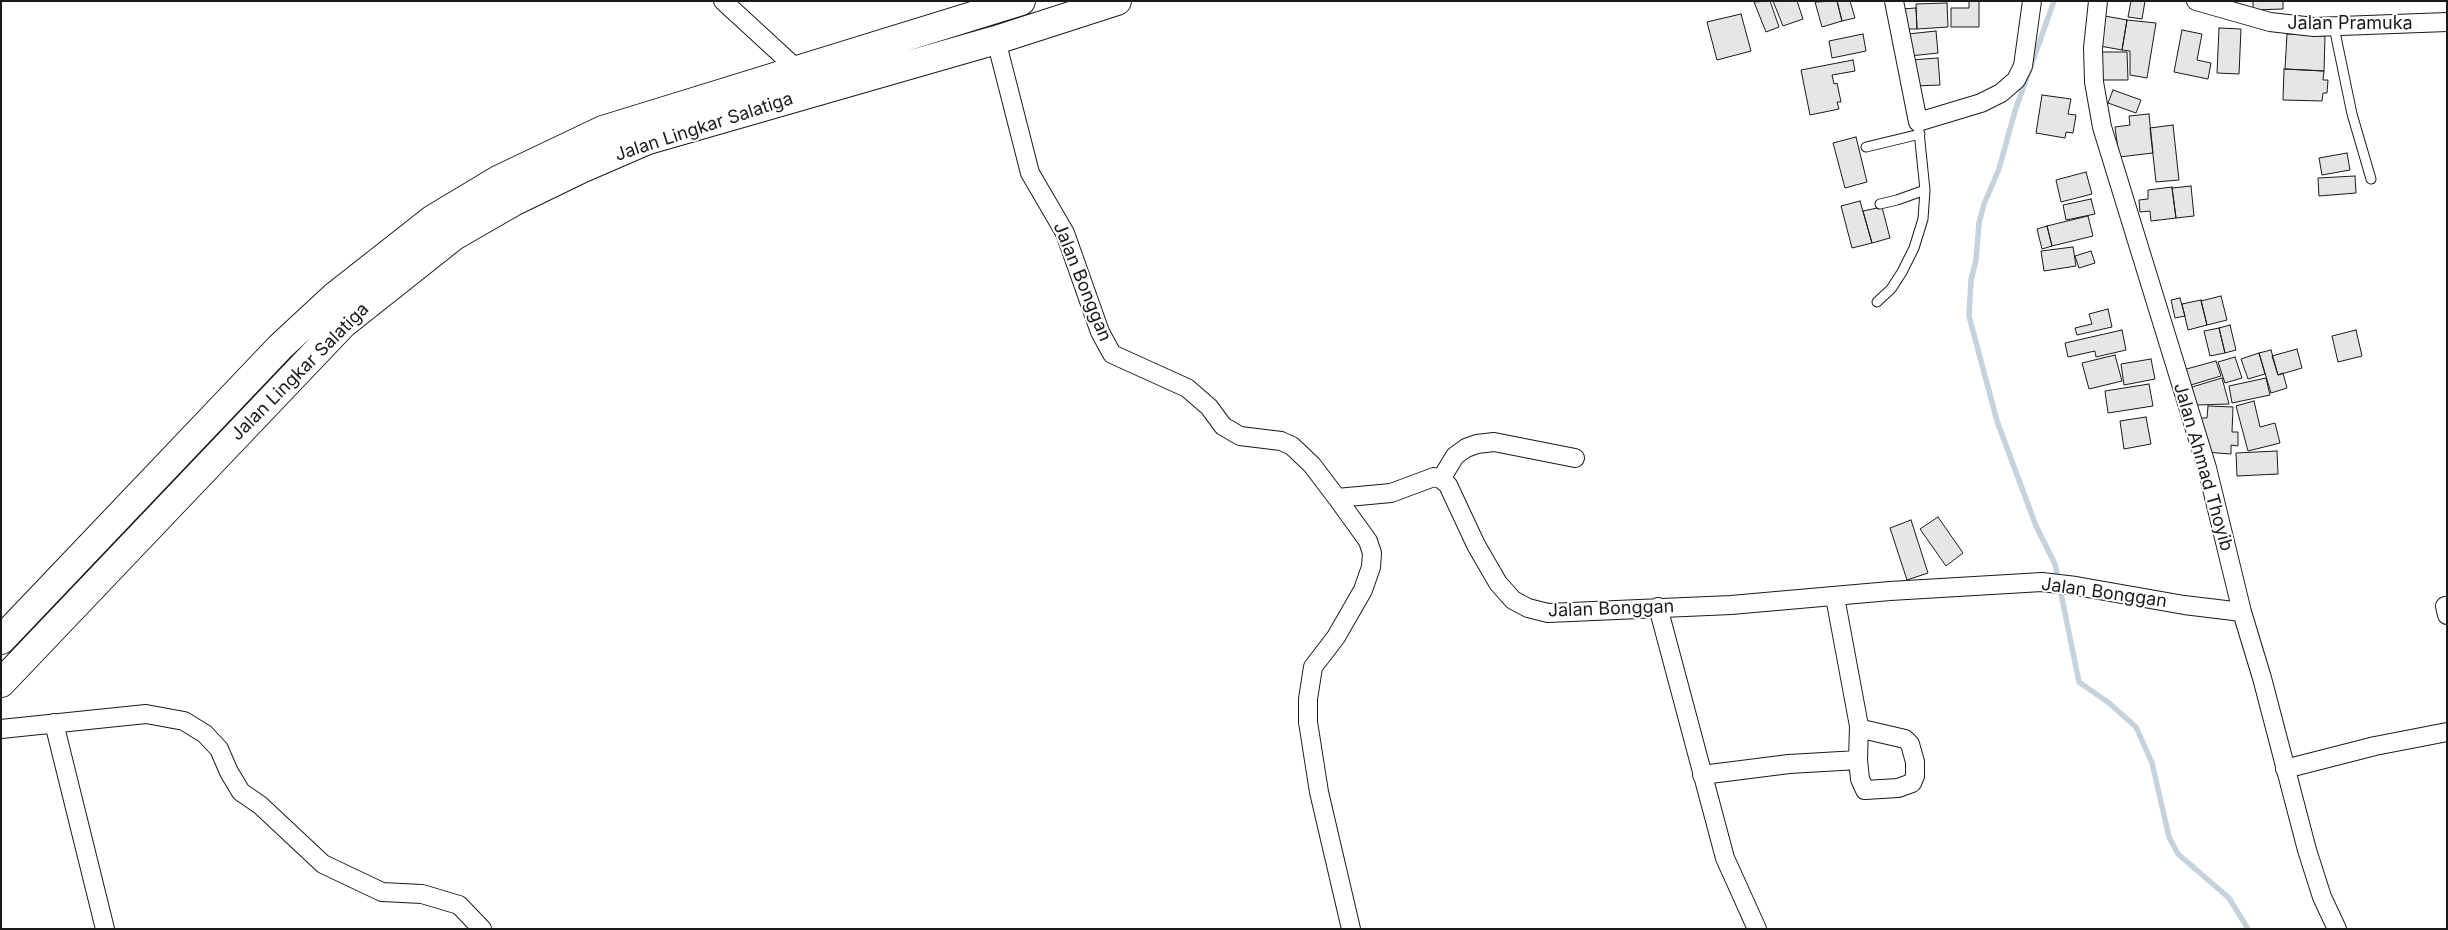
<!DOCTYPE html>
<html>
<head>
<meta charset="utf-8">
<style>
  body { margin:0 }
  #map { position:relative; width:2448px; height:930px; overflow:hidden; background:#fff; font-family:Inter,sans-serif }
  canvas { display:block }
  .frame { position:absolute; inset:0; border:2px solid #1a1a1a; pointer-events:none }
</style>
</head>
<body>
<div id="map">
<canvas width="2448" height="930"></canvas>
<div class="frame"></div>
</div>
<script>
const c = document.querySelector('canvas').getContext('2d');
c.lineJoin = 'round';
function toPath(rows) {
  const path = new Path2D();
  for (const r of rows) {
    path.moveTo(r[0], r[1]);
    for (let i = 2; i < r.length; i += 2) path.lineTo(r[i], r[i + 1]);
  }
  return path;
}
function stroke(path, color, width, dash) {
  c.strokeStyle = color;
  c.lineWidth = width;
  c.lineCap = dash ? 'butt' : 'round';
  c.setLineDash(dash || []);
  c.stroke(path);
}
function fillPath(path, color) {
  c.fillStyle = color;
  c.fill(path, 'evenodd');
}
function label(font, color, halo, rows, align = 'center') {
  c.font = font + ' Inter,sans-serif';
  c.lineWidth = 4;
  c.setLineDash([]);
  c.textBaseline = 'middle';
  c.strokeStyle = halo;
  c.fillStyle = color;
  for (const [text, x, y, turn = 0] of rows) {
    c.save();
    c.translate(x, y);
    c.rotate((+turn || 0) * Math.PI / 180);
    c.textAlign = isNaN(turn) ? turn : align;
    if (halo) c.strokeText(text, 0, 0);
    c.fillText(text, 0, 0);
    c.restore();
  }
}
const stream = toPath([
  [2054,1,2015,111,1999,169,1984,204,1979,223,1976,260,1971,280,1969,316,1997,421,2036,526,2055,564,2079,682,2109,703,2136,727,2152,763,2169,837,2178,854,2229,898,2248,929]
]);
const building = toPath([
  [1770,1,1779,27,1766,32,1754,2,1770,1],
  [1773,1,1797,1,1803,19,1783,26,1773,1],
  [1837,1,1850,1,1855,18,1842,21,1837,1],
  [1837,1,1842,21,1822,27,1815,2,1837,1],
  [1969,1,1979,1,1979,27,1951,27,1951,8,1969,8,1969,1],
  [2131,1,2145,1,2142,19,2128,17,2131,1],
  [2253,1,2283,1,2283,9,2253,10,2253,1],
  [1947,3,1948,27,1917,29,1916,4,1947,3],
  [1916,8,1917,29,1902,29,1901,9,1916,8],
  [1741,14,1751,51,1717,60,1707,22,1741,14],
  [2105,16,2127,20,2122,50,2100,46,2105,16],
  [2127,20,2156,23,2147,78,2130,75,2130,51,2122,50,2127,20],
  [2219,28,2241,29,2239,74,2217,73,2219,28],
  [2182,30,2202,34,2197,60,2211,63,2208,79,2174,72,2182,30],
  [1936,31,1938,53,1910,56,1908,34,1936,31],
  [1863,34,1866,51,1832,58,1829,41,1863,34],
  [2287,34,2325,36,2324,71,2285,69,2287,34],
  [2101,52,2127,52,2128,80,2102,80,2101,52],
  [1938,58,1940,85,1913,86,1911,60,1938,58],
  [1853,60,1855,71,1832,75,1834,84,1837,83,1841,102,1837,102,1839,109,1810,115,1801,70,1853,60],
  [2284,69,2324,71,2323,80,2328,80,2327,93,2323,93,2322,101,2283,100,2284,69],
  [2113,90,2141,100,2136,113,2108,103,2113,90],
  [2042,95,2071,99,2068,114,2076,115,2073,133,2066,132,2065,138,2036,133,2042,95],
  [2149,114,2153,153,2119,157,2115,127,2130,125,2129,116,2149,114],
  [2173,125,2179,180,2156,182,2150,128,2173,125],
  [1856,137,1867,182,1845,188,1833,143,1856,137],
  [2347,153,2350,170,2322,175,2319,158,2347,153],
  [2086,172,2092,194,2061,202,2056,180,2086,172],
  [2355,176,2356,193,2319,196,2318,178,2355,176],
  [2191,186,2194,216,2176,218,2172,188,2191,186],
  [2172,187,2176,218,2151,221,2150,211,2140,212,2139,200,2148,199,2148,190,2172,187],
  [2091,199,2095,214,2066,220,2063,205,2091,199],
  [1860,201,1872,243,1852,248,1841,206,1860,201],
  [1882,207,1890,238,1872,243,1863,211,1882,207],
  [2088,216,2093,236,2052,246,2047,226,2088,216],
  [2047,226,2052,246,2042,249,2037,229,2047,226],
  [2073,247,2076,266,2044,271,2041,251,2073,247],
  [2091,251,2095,263,2079,268,2075,256,2091,251],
  [2221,296,2227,320,2207,325,2201,301,2221,296],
  [2180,298,2185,316,2175,318,2171,300,2180,298],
  [2201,300,2207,325,2188,330,2182,304,2201,300],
  [2108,309,2112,327,2077,335,2075,328,2092,324,2089,314,2108,309],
  [2230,325,2236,350,2225,353,2219,328,2230,325],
  [2219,328,2225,353,2210,356,2204,331,2219,328],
  [2122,330,2126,350,2096,357,2095,351,2068,357,2065,343,2122,330],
  [2356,330,2362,356,2338,362,2332,336,2356,330],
  [2297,349,2302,368,2278,375,2272,356,2297,349],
  [2271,350,2278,375,2283,373,2287,388,2271,393,2259,353,2271,350],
  [2259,353,2265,374,2248,379,2241,359,2259,353],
  [2115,355,2122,381,2089,389,2082,363,2115,355],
  [2235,357,2242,378,2225,383,2218,362,2235,357],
  [2151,359,2155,379,2124,385,2121,364,2151,359],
  [2216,361,2221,376,2184,387,2179,371,2216,361],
  [2222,378,2229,404,2196,405,2192,387,2222,378],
  [2266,378,2270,395,2232,403,2229,386,2266,378],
  [2149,384,2153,406,2108,413,2105,391,2149,384],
  [2254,401,2260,427,2275,423,2280,443,2248,451,2236,406,2254,401],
  [2208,406,2233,407,2232,432,2238,432,2238,446,2231,445,2231,454,2205,452,2199,441,2201,418,2207,418,2208,406],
  [2146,417,2151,444,2124,449,2120,421,2146,417],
  [2277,451,2278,474,2237,476,2236,453,2277,451],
  [1938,517,1963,553,1946,566,1920,529,1938,517],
  [1911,520,1928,573,1907,580,1890,528,1911,520]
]);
const service = toPath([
  [2334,27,2352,114,2371,179],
  [1866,147,1920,134],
  [1880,204,1897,200,1925,190],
  [1877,302,1891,289,1902,272,1914,248,1923,219,1925,190,1918,122]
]);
const minor = toPath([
  [723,1,798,70],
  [1894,1,1918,122,1981,103,2001,93,2016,80,2023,66,2032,1],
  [2098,1,2093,48,2094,82,2102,127,2207,468,2242,612,2262,678,2307,850,2322,897,2337,929],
  [2196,1,2270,22,2314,27,2447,22],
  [996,40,1030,173,1065,233,1100,332,1112,354,1187,388,1209,407,1223,426,1240,436,1281,441,1292,446,1312,465,1337,498,1391,493,1434,477,1441,479,1448,485,1476,545,1498,583,1513,600,1528,608,1548,613,1731,605,1890,591,2042,582,2076,586,2184,605,2242,612],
  [1441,479,1455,456,1466,448,1477,444,1494,442,1575,458],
  [1337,498,1368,541,1372,553,1371,567,1363,590,1336,637,1313,667,1308,699,1308,722,1319,792,1351,929],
  [2445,606,2447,615],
  [1658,607,1725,858,1757,929],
  [54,723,105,929],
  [1,729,146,714,184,721,205,734,219,749,229,772,241,792,260,805,323,864,382,892,422,894,459,905,482,929],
  [1858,760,1859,726],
  [2285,769,2375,746,2447,732],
  [1702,775,1789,764,1858,760,1860,779,1865,790,1898,788,1912,783,1915,776,1915,762,1910,744,1905,739,1862,729,1859,726,1835,597]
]);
const trunk = toPath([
  [1,640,280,347,335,296,433,219,498,180,603,130,1021,1],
  [1,683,343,324,454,236,513,202,581,169,648,140,996,40,1117,1]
]);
const streetNames = [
  ["Jalan Pramuka",2350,24],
  ["Jalan Lingkar Salatiga",704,127,-18],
  ["Jalan Bonggan",1082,282,68],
  ["Jalan Lingkar Salatiga",300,372,-45],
  ["Jalan Ahmad Thoyib",2203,467,74],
  ["Jalan Bonggan",2104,593,8],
  ["Jalan Bonggan",1611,609,-2]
];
stroke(stream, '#c6d2dc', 5.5);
fillPath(building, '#e6e6e6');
stroke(building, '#1a1a1a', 1);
stroke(service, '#1a1a1a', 11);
stroke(minor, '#1a1a1a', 20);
stroke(trunk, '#1a1a1a', 30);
stroke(service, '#fff', 9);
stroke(minor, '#fff', 18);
stroke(trunk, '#fff', 28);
label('18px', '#1a1a1a', '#fff', streetNames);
</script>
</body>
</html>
